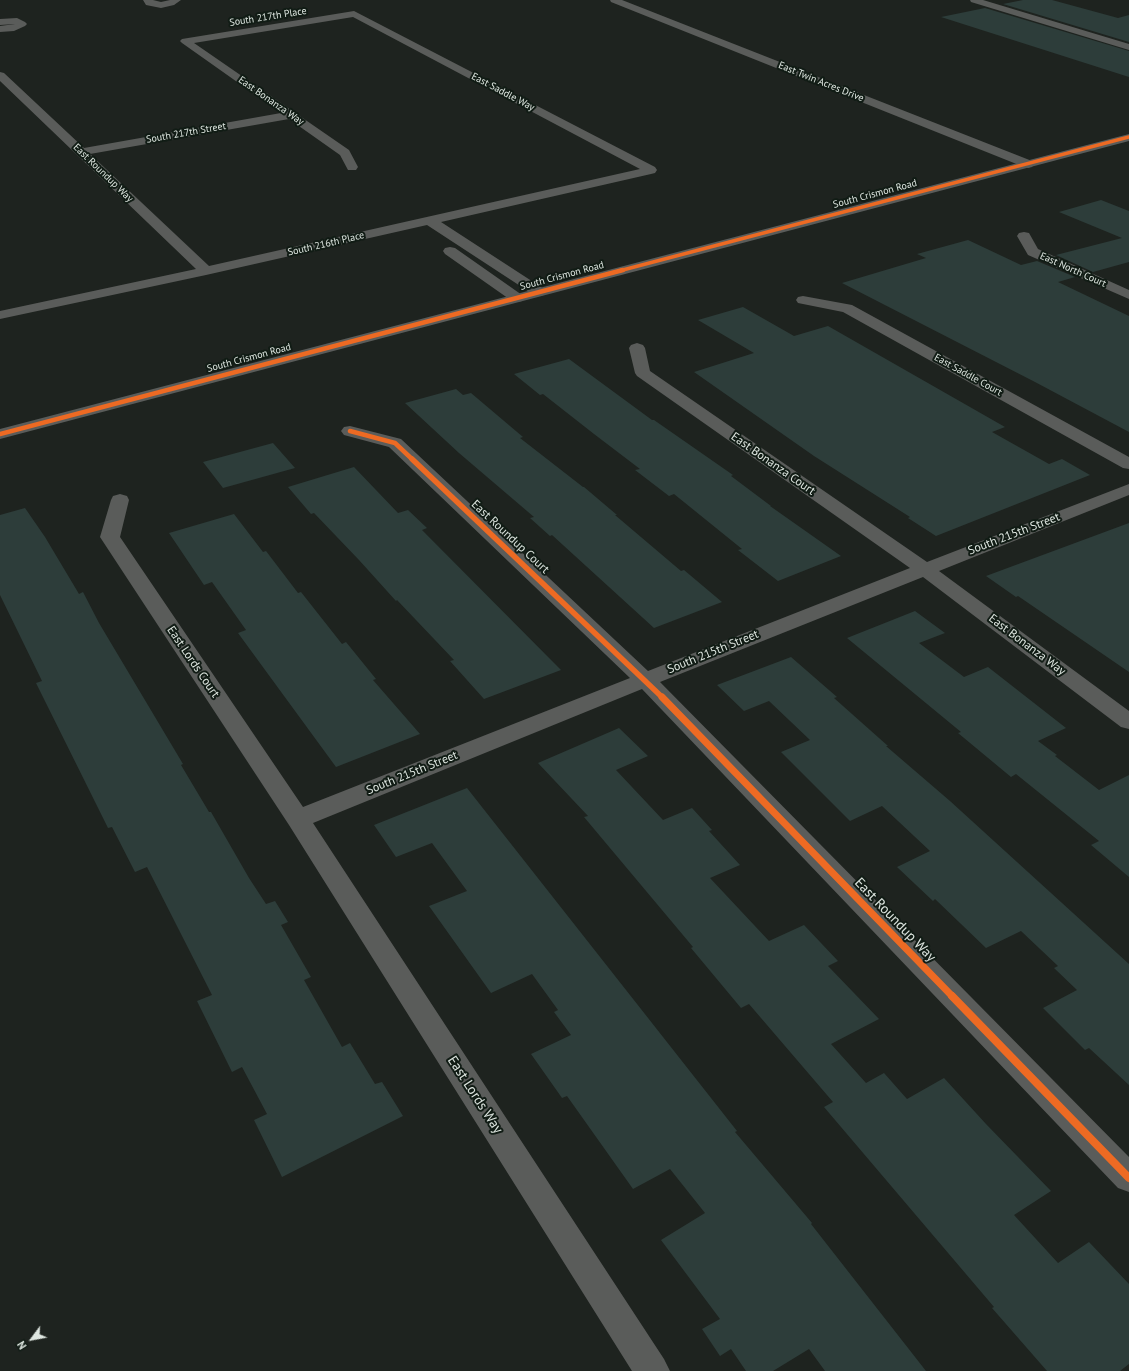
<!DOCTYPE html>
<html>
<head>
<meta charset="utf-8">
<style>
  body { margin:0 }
  #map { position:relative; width:1129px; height:1371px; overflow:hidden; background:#1e231f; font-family:"PT Sans",sans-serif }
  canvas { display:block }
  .north { position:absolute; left:12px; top:1319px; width:40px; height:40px; -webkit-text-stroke:3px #111c15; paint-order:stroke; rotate:238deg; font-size:11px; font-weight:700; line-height:16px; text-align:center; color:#dee6e0 }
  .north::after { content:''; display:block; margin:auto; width:14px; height:18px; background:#dee6e0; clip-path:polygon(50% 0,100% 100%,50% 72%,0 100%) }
</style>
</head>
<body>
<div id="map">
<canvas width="1129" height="1371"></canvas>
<div class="north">N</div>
</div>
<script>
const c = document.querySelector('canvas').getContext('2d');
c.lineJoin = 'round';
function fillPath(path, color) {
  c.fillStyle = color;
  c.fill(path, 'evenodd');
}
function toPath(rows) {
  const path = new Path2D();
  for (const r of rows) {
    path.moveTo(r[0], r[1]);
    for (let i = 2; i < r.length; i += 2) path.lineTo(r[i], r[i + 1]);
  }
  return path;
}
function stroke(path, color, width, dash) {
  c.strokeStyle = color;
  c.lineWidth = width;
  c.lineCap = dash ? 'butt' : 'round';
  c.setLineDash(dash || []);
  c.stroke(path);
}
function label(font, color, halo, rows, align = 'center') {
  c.font = font + ' "PT Sans",sans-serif';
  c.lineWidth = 4;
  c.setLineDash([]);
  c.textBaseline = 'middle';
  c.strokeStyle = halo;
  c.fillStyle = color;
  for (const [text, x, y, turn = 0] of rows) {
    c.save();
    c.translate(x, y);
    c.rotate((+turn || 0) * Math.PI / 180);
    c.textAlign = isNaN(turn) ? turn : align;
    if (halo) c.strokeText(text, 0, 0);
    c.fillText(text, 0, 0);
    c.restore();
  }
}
const building = toPath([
  [1023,0,1052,0,1118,18,1129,15,1129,42,1003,4],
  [985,8,1129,51,1129,77,941,17],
  [1101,200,1129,211,1129,262,1093,272,1056,255,1122,238,1059,212],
  [968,240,1021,265,1037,261,1075,277,1058,282,1129,316,1129,432,1035,382,842,283,926,258,917,254],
  [743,307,794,336,828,326,1005,427,992,432,1049,464,1062,459,1090,475,936,536,908,518,910,517,814,456,694,372,754,353,698,320],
  [569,359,652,420,654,420,733,475,731,476,771,506,770,506,841,556,778,581,738,550,742,549,674,494,669,496,635,470,640,469,594,434,543,394,540,395,514,374],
  [456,389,463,395,471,393,523,437,520,438,583,487,584,487,617,515,615,515,681,571,684,570,722,602,654,628,552,535,550,536,530,518,534,517,459,453,405,403],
  [273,443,295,468,223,488,203,462],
  [354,467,398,513,408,510,427,528,422,530,561,670,484,699,450,661,454,660,397,600,396,601,359,560,314,513,311,514,288,487],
  [25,508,45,537,79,594,83,592,99,623,183,764,181,765,209,812,211,812,249,878,266,904,275,901,288,922,281,925,311,977,304,980,342,1047,350,1043,375,1084,382,1082,403,1116,282,1177,254,1120,267,1114,242,1067,232,1072,197,1001,212,995,147,867,135,872,112,827,108,828,36,683,42,681,0,595,0,515],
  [234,514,263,552,266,551,298,593,301,592,342,644,346,642,376,679,373,680,420,734,336,767,238,633,246,630,212,582,204,585,169,533],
  [1129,523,1129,672,1018,596,1016,597,986,576],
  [915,611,945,633,919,643,964,677,988,667,1066,728,1038,741,1057,755,1055,756,1099,790,1129,775,1129,877,1091,845,1099,841,1016,774,1011,777,958,733,961,732,847,638],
  [791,657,837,697,834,698,888,746,886,746,950,801,1129,964,1129,1085,1089,1048,1085,1050,1043,1008,1077,990,1054,968,1058,966,1021,931,986,948,935,899,933,901,897,867,930,851,882,806,850,821,781,752,810,740,769,701,744,711,717,685],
  [619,728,648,756,616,770,663,820,692,808,712,830,709,831,740,865,710,878,769,941,804,925,838,961,828,966,879,1019,831,1044,866,1083,884,1073,907,1099,944,1078,986,1124,1051,1191,1014,1215,1058,1263,1089,1242,1129,1284,1129,1364,1120,1371,1047,1371,992,1308,994,1307,824,1107,833,1102,749,1004,741,1008,691,948,693,947,584,817,588,816,538,763],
  [467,788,737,1131,735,1132,812,1223,811,1224,926,1371,825,1371,809,1349,773,1371,746,1371,731,1349,720,1356,702,1329,720,1319,661,1240,705,1213,670,1169,633,1189,567,1096,562,1098,531,1054,571,1035,554,1012,558,1010,532,974,491,993,429,906,467,891,432,843,396,857,374,825]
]);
const minor = toPath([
  [143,0,153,0,161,2,170,0,181,0,174,5,161,8,146,5,143,0],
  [610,0,622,0,1032,161,1034,164,1032,167,1028,168,1024,167,611,2,610,0],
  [970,0,983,0,1129,44,1129,50,971,2,970,0],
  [354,11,655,167,657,170,655,173,651,174,441,222,544,289,546,292,544,295,539,296,534,295,427,225,206,275,0,319,0,311,196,269,0,81,0,72,4,73,84,148,281,113,182,43,180,41,182,39,354,11],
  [353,17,640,169,209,266,90,154,289,119,340,155,348,170,356,170,358,167,349,150,194,43,353,17],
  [17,18,25,22,27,24,25,26,14,31,0,32,0,26,15,24,0,25,0,19,17,18],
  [1024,232,1029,233,1038,249,1129,290,1129,299,1028,255,1017,236,1019,233,1024,232],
  [450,247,455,248,522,295,524,298,522,301,517,302,512,301,445,254,443,251,445,248,450,247],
  [803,296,852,305,1129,457,1129,469,1123,468,843,312,798,303,796,300,798,297,803,296],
  [637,343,643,345,645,348,650,371,927,562,1129,484,1129,495,939,571,1129,711,1129,729,1121,727,923,577,660,682,1129,1157,1129,1192,1118,1188,642,689,313,823,664,1359,670,1371,632,1371,289,825,100,537,111,500,113,496,120,494,127,496,129,500,120,537,303,807,630,678,389,447,344,435,341,431,344,427,350,426,401,439,648,671,910,568,637,376,635,373,629,348,631,345,637,343]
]);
const tertiary = toPath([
  [1129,134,1129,141,0,439,0,429,1129,134]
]);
const cyclewayFar4 = toPath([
  [619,271,1129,137]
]);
const cyclewayFar3 = toPath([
  [350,431,395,443,413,460],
  [0,434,623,270]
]);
const cyclewayFar2 = toPath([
  [412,459,663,698]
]);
const cyclewayFar1 = toPath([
  [662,697,953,997]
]);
const cycleway = toPath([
  [952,996,1129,1178]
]);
const farStreetnames = [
  ["South 217th Place",268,17,-9],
  ["East Twin Acres Drive",821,82,22],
  ["East Saddle Way",503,92,28],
  ["East Bonanza Way",271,101,35],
  ["South 217th Street",186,133,-10],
  ["East Roundup Way",103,173,44],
  ["South Crismon Road",875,194,-15],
  ["South 216th Place",326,244,-13],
  ["East North Court",1073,270,24],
  ["South Crismon Road",562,276,-15],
  ["South Crismon Road",249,358,-15],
  ["East Saddle Court",968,375,29]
];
const streetNames = [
  ["East Bonanza Court",773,464,35],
  ["South 215th Street",1014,534,-21],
  ["East Roundup Court",510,537,43],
  ["East Bonanza Way",1027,645,37],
  ["South 215th Street",713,652,-22],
  ["East Lords Court",193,662,56],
  ["South 215th Street",412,773,-22]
];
const nearStreetnames = [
  ["East Roundup Way",895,920,46],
  ["East Lords Way",475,1095,57]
];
fillPath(building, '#2d3d3a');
fillPath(minor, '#5a5c5a');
fillPath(tertiary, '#5a5c5a');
stroke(cyclewayFar4, '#ed6a23', 3.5);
stroke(cyclewayFar3, '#ed6a23', 4.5);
stroke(cyclewayFar2, '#ed6a23', 5.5);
stroke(cyclewayFar1, '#ed6a23', 7);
stroke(cycleway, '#ed6a23', 8);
label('10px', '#dee6e0', '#111c15', farStreetnames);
label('12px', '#dee6e0', '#111c15', streetNames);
label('14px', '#dee6e0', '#111c15', nearStreetnames);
</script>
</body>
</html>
